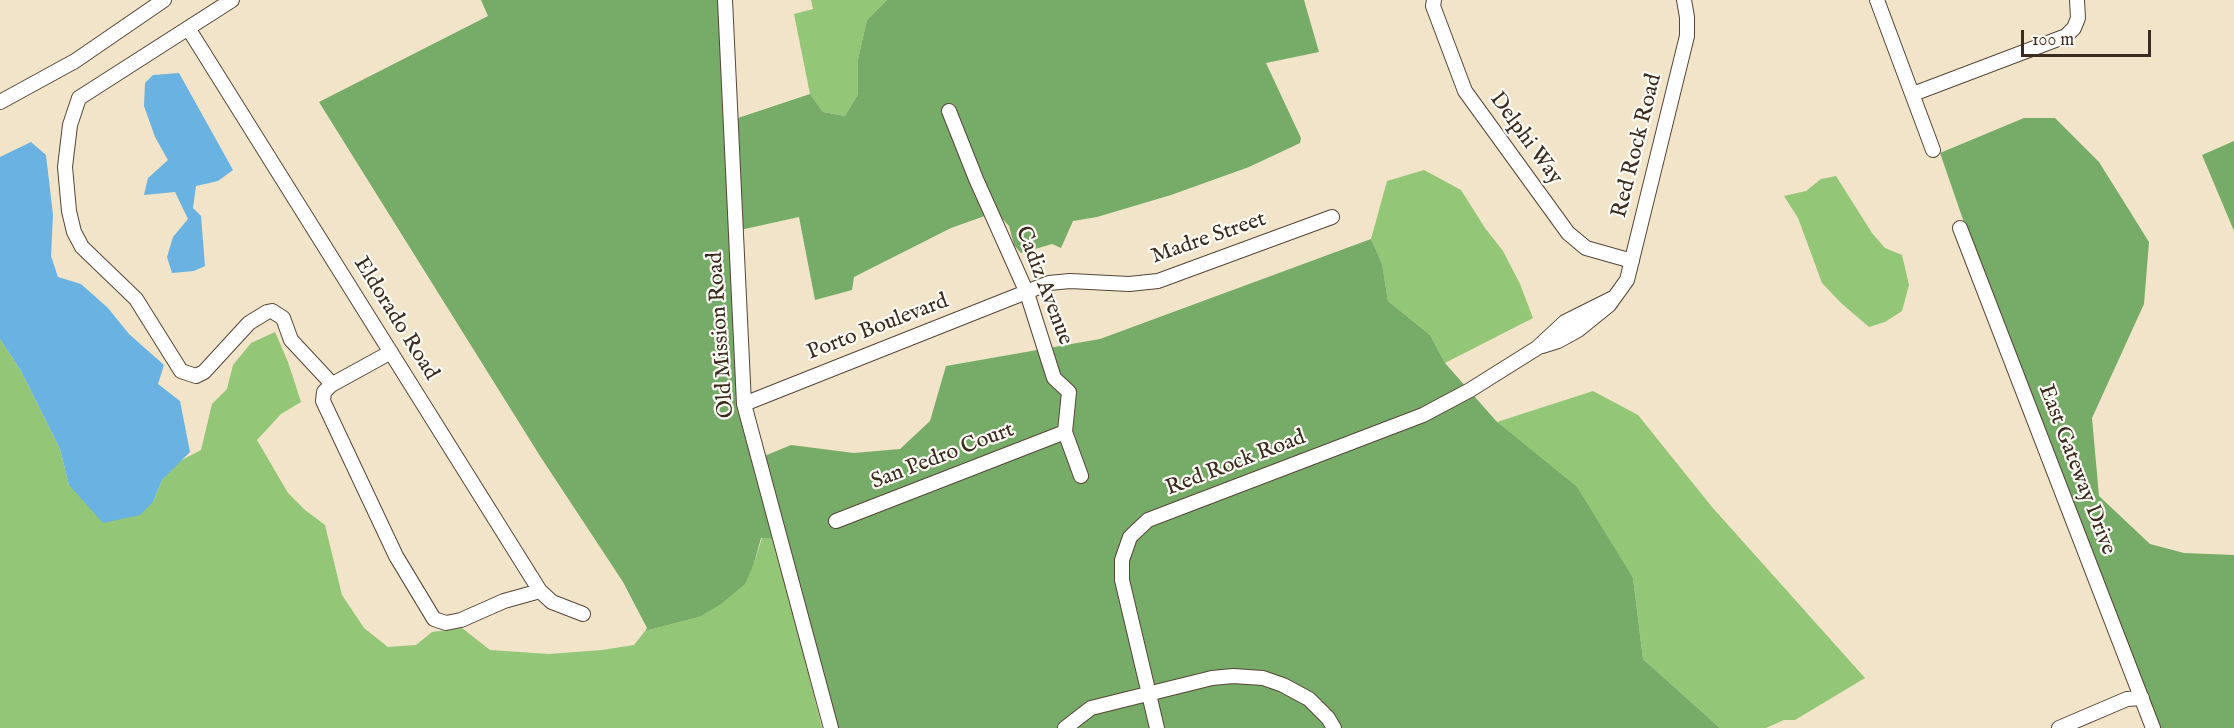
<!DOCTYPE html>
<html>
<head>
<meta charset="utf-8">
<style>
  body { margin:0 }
  #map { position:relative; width:2234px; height:728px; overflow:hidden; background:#f1e4c9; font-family:"IM FELL English",serif }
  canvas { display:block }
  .scale { position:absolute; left:2021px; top:30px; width:130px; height:27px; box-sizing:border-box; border:3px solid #3b2a1e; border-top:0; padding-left:8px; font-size:18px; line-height:21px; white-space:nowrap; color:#3b2a1e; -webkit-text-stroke:4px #fdfcf7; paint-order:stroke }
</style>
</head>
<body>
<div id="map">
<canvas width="2234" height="728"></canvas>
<div class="scale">100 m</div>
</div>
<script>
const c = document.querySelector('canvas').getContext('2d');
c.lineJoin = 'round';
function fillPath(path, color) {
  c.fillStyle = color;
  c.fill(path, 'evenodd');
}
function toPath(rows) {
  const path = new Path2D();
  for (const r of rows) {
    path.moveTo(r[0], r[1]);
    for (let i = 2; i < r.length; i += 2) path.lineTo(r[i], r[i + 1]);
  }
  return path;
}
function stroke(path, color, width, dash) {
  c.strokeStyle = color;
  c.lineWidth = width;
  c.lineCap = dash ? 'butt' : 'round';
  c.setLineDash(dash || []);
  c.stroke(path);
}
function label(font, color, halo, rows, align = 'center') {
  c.font = font + ' "IM FELL English",serif';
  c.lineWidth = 4.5;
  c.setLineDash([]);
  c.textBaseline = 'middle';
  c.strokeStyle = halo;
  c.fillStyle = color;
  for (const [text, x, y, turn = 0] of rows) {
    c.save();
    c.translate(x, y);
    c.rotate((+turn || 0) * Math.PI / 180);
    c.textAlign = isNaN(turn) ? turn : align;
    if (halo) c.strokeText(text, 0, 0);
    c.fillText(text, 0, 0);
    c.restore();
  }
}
const green = toPath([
  [811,0,887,0,867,20,858,59,858,94,845,116,823,112,810,94,794,14,813,9],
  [1424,170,1461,190,1485,228,1503,251,1520,284,1533,318,1445,363,1430,335,1388,301,1382,264,1371,239,1387,181],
  [1836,176,1872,233,1885,248,1902,255,1909,285,1902,311,1885,322,1869,327,1841,303,1822,283,1798,218,1784,196,1806,191,1821,179],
  [275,332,288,362,301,402,281,414,257,440,288,493,305,510,325,525,342,595,364,628,388,647,416,645,432,632,462,628,490,650,549,654,602,650,634,645,645,631,699,617,754,563,762,538,775,539,822,728,0,728,0,339,21,371,60,449,69,485,153,502,162,480,173,467,180,461,201,450,212,404,227,389,233,365,251,343],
  [1593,391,1638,415,1712,507,1865,678,1795,720,1784,720,1766,728,1720,728,1643,659,1633,578,1497,422]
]);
const forest = toPath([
  [481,0,720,0,734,327,775,539,761,538,754,563,745,584,721,604,699,617,645,631,647,628,623,582,540,456,319,102,488,16],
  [887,0,1304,0,1319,52,1266,63,1301,138,1300,143,1249,167,1171,195,1097,217,1073,221,1061,248,1052,244,1021,253,1014,245,1009,226,996,212,951,228,854,277,852,290,815,300,799,217,740,230,735,119,810,94,823,112,845,116,858,94,858,59,867,20],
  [2024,118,2055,118,2099,162,2149,242,2144,304,2092,418,2099,496,2150,544,2184,553,2234,555,2234,728,2150,728,2070,529,1940,153],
  [2234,141,2234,231,2202,155],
  [1371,239,1382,264,1388,301,1430,335,1445,363,1497,422,1577,487,1633,578,1643,659,1720,728,835,728,762,457,791,445,854,453,900,449,930,421,946,366,1100,339]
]);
const water = toPath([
  [179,73,233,170,218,181,196,186,193,208,201,216,205,266,194,271,172,273,167,257,173,237,188,219,175,192,144,195,148,178,168,160,155,137,144,106,145,83,153,75],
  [31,142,46,155,53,215,51,256,58,277,81,284,108,308,129,334,164,365,158,384,180,401,190,452,162,480,153,502,140,515,103,523,69,485,60,449,21,371,0,339,0,157]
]);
const minor = toPath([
  [232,0,79,98,70,125,65,167,69,211,74,232,82,247,136,299,181,371,196,376,204,372,249,323,267,312,272,311,283,318,291,340,332,384],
  [725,0,744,404,831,728],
  [1434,0,1433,6,1465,91,1568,233,1586,248,1632,261],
  [1877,0,1933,150],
  [188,28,540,591,552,602,583,614],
  [1913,94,2066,36,2074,28,2078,18,2077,0],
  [0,102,75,61,164,0],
  [949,111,976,179,1027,293,1054,378,1069,392,1065,432,1081,476],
  [1960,228,2153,728],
  [1542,346,1558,341,1578,330,1609,305,1627,280,1687,36,1687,17,1684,0],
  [391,352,331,385,324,392,323,401,396,556,434,619,446,623,461,620,504,601,540,591],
  [744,404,1049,283,1070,281,1129,284,1158,281,1332,217],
  [836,521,1065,432],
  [1065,728,1091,708,1212,678,1233,676,1263,678,1283,685,1309,699,1328,718,1334,728],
  [1157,728,1122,580,1122,560,1130,537,1148,520,1423,415,1470,390,1537,348,1565,322,1613,298],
  [2059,728,2127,699,2142,698]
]);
const streetNames = [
  ["Delphi Way",1525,139,54],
  ["Red Rock Road",1638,146,-76],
  ["Madre Street",1209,239,-19],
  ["Cadiz Avenue",1043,286,69],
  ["Eldorado Road",395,319,58],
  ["Porto Boulevard",878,328,-21],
  ["Old Mission Road",722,335,-94],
  ["San Pedro Court",943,457,-21],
  ["Red Rock Road",1236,464,-21],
  ["East Gateway Drive",2076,470,69]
];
fillPath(green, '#93c677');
fillPath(forest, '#76ab68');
fillPath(water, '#6ab2e1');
stroke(minor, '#564638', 16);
stroke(minor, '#fff', 14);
label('22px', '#3b2a1e', '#fdfcf7', streetNames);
</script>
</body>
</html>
